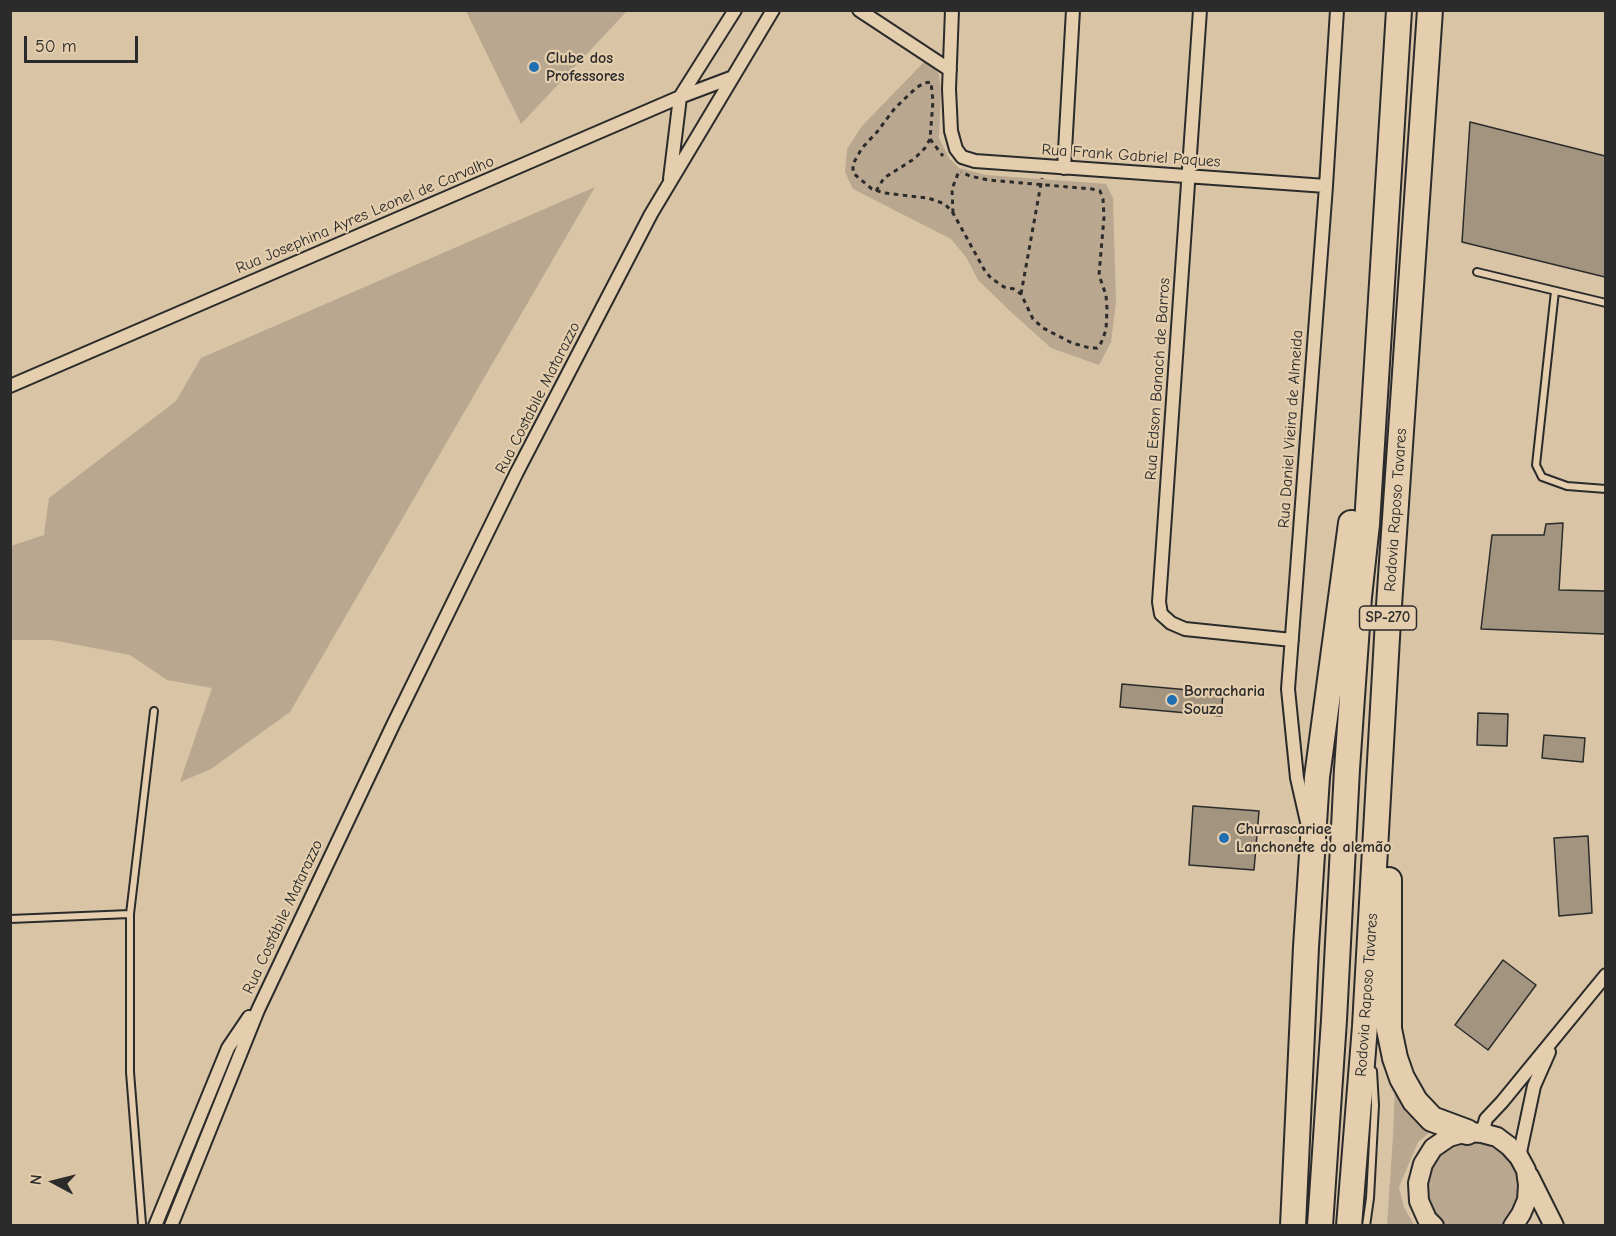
<!DOCTYPE html>
<html>
<head>
<meta charset="utf-8">
<style>
  body { margin:0 }
  #map { position:relative; width:1616px; height:1236px; overflow:hidden; background:#d9c4a5; font-family:"Comic Neue",sans-serif }
  canvas { display:block }
  .frame { position:absolute; inset:0; border:12px solid #2b2b2b; pointer-events:none }
  .north { position:absolute; left:24px; top:1152px; width:60px; height:60px; -webkit-text-stroke:4px #e4cead; paint-order:stroke; rotate:277deg; font-size:16px; font-weight:700; line-height:24px; text-align:center; color:#2b2b2b }
  .north::after { content:''; display:block; margin:auto; width:21px; height:27px; background:#2b2b2b; clip-path:polygon(50% 0,100% 100%,50% 72%,0 100%) }
  .scale { position:absolute; left:24px; top:36px; width:114px; height:27px; box-sizing:border-box; border:3px solid #2b2b2b; border-top:0; padding-left:8px; font-size:18px; line-height:21px; white-space:nowrap; color:#2b2b2b; -webkit-text-stroke:4px #e4cead; paint-order:stroke }
</style>
</head>
<body>
<div id="map">
<canvas width="1616" height="1236"></canvas>
<div class="frame"></div>
<div class="north">N</div>
<div class="scale">50 m</div>
</div>
<script>
const c = document.querySelector('canvas').getContext('2d');
c.lineJoin = 'round';
function fillPath(path, color) {
  c.fillStyle = color;
  c.fill(path, 'evenodd');
}
function toPath(rows) {
  const path = new Path2D();
  for (const r of rows) {
    path.moveTo(r[0], r[1]);
    for (let i = 2; i < r.length; i += 2) path.lineTo(r[i], r[i + 1]);
  }
  return path;
}
function stroke(path, color, width, dash) {
  c.strokeStyle = color;
  c.lineWidth = width;
  c.lineCap = dash ? 'butt' : 'round';
  c.setLineDash(dash || []);
  c.stroke(path);
}
function label(font, color, halo, rows, align = 'center') {
  c.font = font + ' "Comic Neue",sans-serif';
  c.lineWidth = 4.5;
  c.setLineDash([]);
  c.textBaseline = 'middle';
  c.strokeStyle = halo;
  c.fillStyle = color;
  for (const [text, x, y, turn = 0] of rows) {
    c.save();
    c.translate(x, y);
    c.rotate((+turn || 0) * Math.PI / 180);
    c.textAlign = isNaN(turn) ? turn : align;
    if (halo) c.strokeText(text, 0, 0);
    c.fillText(text, 0, 0);
    c.restore();
  }
}
const green = toPath([
  [466,11,627,11,521,124],
  [924,62,931,65,939,74,941,92,939,138,949,158,959,168,986,175,1106,184,1113,198,1116,301,1111,342,1099,365,1051,348,1012,313,978,280,966,257,951,239,853,189,845,172,847,149,862,126],
  [595,187,290,712,211,769,180,782,212,688,167,680,130,655,52,640,11,640,11,546,44,535,49,498,176,401,201,358],
  [1395,1083,1411,1116,1433,1130,1418,1142,1399,1187,1404,1207,1414,1225,1387,1226,1393,1136],
  [1468,1143,1484,1144,1499,1151,1511,1163,1518,1178,1519,1194,1515,1210,1504,1225,1439,1225,1430,1215,1424,1184,1429,1169,1439,1156,1452,1147]
]);
const building = toPath([
  [1470,122,1605,156,1605,277,1462,242,1470,122],
  [1563,523,1559,590,1605,591,1605,634,1481,629,1492,535,1544,535,1546,524,1563,523],
  [1122,684,1223,693,1221,716,1120,707,1122,684],
  [1478,713,1508,714,1507,746,1477,745,1478,713],
  [1544,735,1585,738,1583,762,1542,758,1544,735],
  [1193,806,1259,811,1254,870,1189,865,1193,806],
  [1588,836,1592,913,1559,916,1554,838,1588,836],
  [1503,960,1536,985,1488,1050,1455,1025,1503,960]
]);
const path = toPath([
  [930,139,943,156],
  [876,191,884,178,914,159,925,148,930,139,933,101,931,82,924,83,916,88,895,108,877,132,862,148,853,164,853,173,872,189,884,193,928,198,945,204,953,213,985,271,991,278,1004,287,1014,289,1021,294,1033,319,1043,328,1072,343,1090,348,1097,348,1101,343,1106,330,1107,309,1106,295,1099,275,1104,217,1103,199,1100,191,1092,189,988,180,970,176,961,172],
  [953,213,952,189,959,171],
  [1021,294,1042,178]
]);
const service = toPath([
  [1477,272,1606,303],
  [1555,291,1536,465,1542,477,1567,486,1606,489],
  [10,919,130,914],
  [142,1224,130,1072,130,914,154,711],
  [1366,1226,1370,1198,1375,1105,1373,1071]
]);
const minor = toPath([
  [859,10,950,70],
  [952,10,949,89,951,131,956,149,962,157,975,161,1326,186],
  [1200,10,1159,602,1161,614,1171,623,1185,629,1292,640],
  [1064,168,1073,10],
  [670,179,680,97,735,10],
  [10,386,680,97,733,77],
  [1307,822,1297,778,1288,689,1326,186,1337,10],
  [1482,1133,1486,1119,1502,1102,1606,975],
  [1519,1157,1534,1086,1549,1052],
  [155,1226,228,1048,249,1017],
  [171,1226,258,1010,393,725,517,472,651,214,773,10]
]);
const secondary = toPath([
  [1529,1176,1554,1226],
  [1434,1226,1427,1219,1419,1201,1418,1183,1423,1164,1433,1148,1449,1137,1467,1132,1482,1133,1497,1137,1509,1146,1519,1157,1526,1170,1528,1185,1527,1200,1521,1214,1513,1226]
]);
const motorway = toPath([
  [1389,880,1389,1029,1395,1058,1402,1078,1415,1101,1432,1119,1467,1132],
  [1293,1226,1306,947,1317,777,1351,523],
  [1320,1226,1334,1020,1347,769,1359,597,1367,524,1399,10],
  [1349,1226,1365,1026,1388,620,1430,10]
]);
const markers = [
  [534,67,6,"#1f6fb2"],
  [1172,700,6,"#1f6fb2"],
  [1224,838,6,"#1f6fb2"]
];
const shields = [
  [1388,618,57]
];
const shieldNames = [
  ["SP-270",1388,618]
];
const poiNames = [
  ["Clube dos",546,58],
  ["Professores",546,76],
  ["Borracharia",1184,691],
  ["Souza",1184,709],
  ["Churrascariae",1236,829],
  ["Lanchonete do alemão",1236,847]
];
const streetNames = [
  ["Rua Frank Gabriel Paques",1131,156,4],
  ["Rua Josephina Ayres Leonel de Carvalho",365,215,-23],
  ["Rua Edson Banach de Barros",1158,379,-86],
  ["Rua Costabile Matarazzo",538,398,-63],
  ["Rua Daniel Vieira de Almeida",1291,429,-86],
  ["Rodovia Raposo Tavares",1396,510,-86],
  ["Rua Costábile Matarazzo",283,917,-65],
  ["Rodovia Raposo Tavares",1367,995,-86]
];
fillPath(green, '#b9a88f');
fillPath(building, '#a39480');
stroke(building, '#2b2b2b', 1.5);
stroke(service, '#2b2b2b', 10);
stroke(minor, '#2b2b2b', 16);
stroke(secondary, '#2b2b2b', 22);
stroke(motorway, '#2b2b2b', 28);
stroke(path, '#2b2b2b', 3, [4.5, 4.5]);
stroke(service, '#e4cead', 6);
stroke(minor, '#e4cead', 12);
stroke(secondary, '#e4cead', 18);
stroke(motorway, '#e4cead', 24);
for (const [x, y, r, color] of markers) {
  const dot = new Path2D();
  dot.arc(x, y, r, 0, 2 * Math.PI);
  c.fillStyle = color;
  c.fill(dot);
  stroke(dot, '#e4cead', 2);
}
for (const [x, y, w] of shields) {
  const box = new Path2D();
  box.roundRect(x - w / 2, y - 12, w, 24, 4.5);
  c.fillStyle = '#e4cead';
  c.fill(box);
  stroke(box, '#2b2b2b', 1.5);
}
label('bold 15px', '#2b2b2b', null, shieldNames);
label('bold 16px', '#2b2b2b', '#e4cead', poiNames, 'left');
label('16px', '#2b2b2b', '#e4cead', streetNames);
</script>
</body>
</html>
